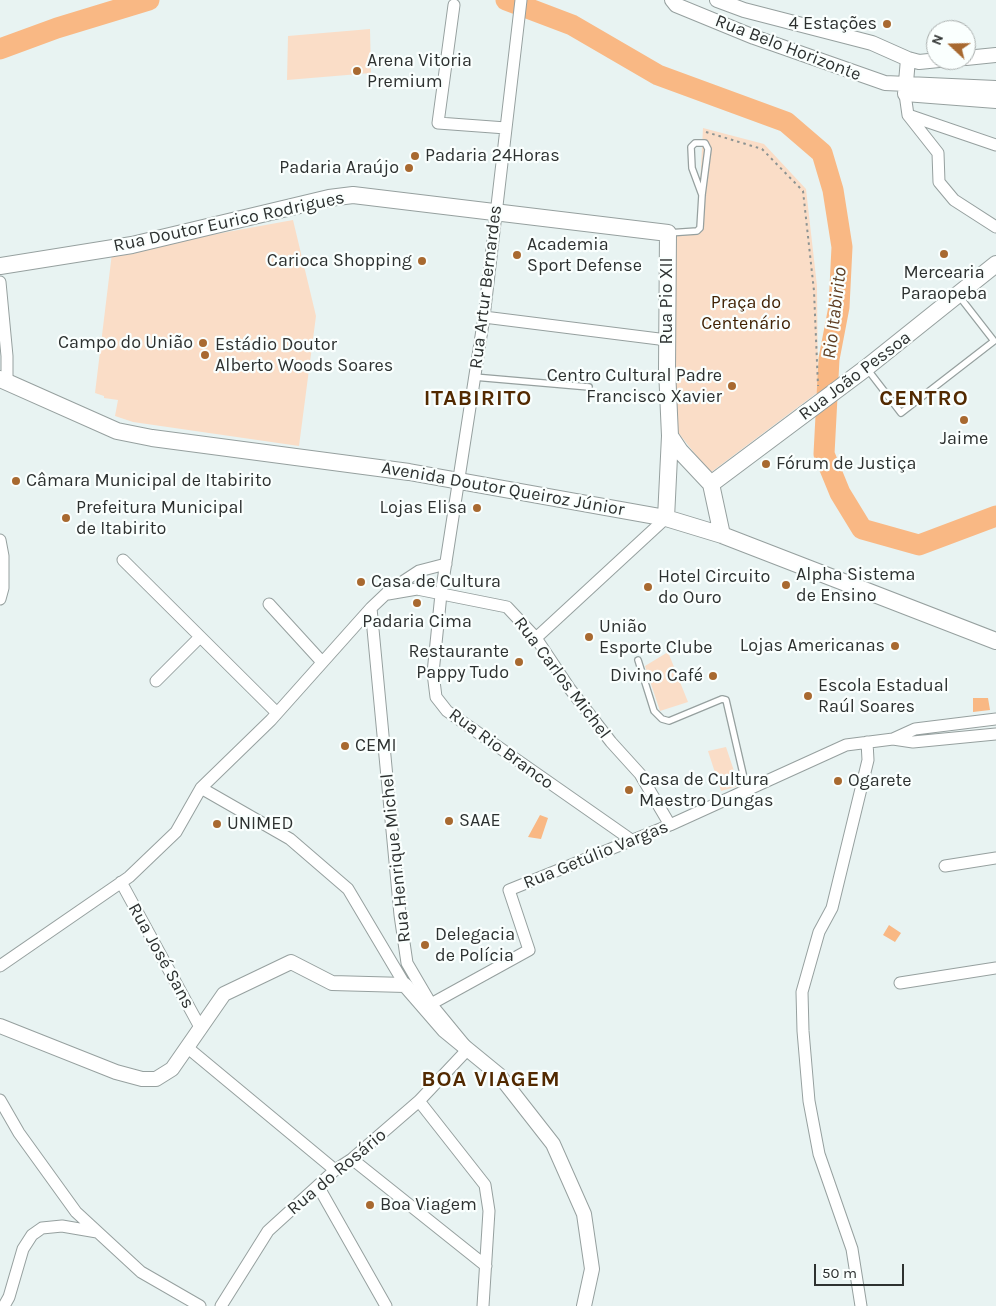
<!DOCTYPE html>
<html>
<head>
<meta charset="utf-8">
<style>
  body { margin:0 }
  #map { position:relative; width:996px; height:1306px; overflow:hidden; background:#e8f3f2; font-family:Karla,sans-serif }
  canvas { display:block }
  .north { position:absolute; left:926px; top:20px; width:50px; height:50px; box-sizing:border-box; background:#fafffe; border:1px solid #a8adac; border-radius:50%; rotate:291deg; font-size:14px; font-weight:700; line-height:20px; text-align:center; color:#2d3130 }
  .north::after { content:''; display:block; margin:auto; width:18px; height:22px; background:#a86930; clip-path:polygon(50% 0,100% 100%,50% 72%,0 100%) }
  .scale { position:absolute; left:814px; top:1264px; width:90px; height:22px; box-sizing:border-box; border:2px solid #2d3130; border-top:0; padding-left:6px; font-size:15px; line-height:18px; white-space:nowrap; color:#2d3130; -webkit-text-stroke:4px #fafffe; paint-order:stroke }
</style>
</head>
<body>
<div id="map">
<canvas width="996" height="1306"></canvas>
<div class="north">N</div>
<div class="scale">50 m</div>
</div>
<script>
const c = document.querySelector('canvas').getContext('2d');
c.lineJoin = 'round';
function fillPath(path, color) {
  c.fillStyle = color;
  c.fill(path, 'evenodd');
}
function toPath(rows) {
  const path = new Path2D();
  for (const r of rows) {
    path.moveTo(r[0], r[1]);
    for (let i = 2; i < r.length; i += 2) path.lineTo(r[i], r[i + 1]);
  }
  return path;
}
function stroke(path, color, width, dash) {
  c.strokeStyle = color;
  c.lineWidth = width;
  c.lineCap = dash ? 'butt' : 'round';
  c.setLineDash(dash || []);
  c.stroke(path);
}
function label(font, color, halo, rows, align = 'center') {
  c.font = font + ' Karla,sans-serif';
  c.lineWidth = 4.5;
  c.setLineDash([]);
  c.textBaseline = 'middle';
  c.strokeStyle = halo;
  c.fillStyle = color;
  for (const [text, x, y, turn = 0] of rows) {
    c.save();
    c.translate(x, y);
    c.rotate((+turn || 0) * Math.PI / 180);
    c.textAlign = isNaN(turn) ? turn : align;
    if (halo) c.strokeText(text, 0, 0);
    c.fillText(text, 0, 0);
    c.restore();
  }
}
const green = toPath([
  [370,29,371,73,287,80,288,36],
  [703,128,764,144,806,189,817,286,818,392,710,473,677,431,672,229,698,228],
  [293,220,316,316,299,446,133,422,115,416,118,400,104,398,104,396,95,393,112,253],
  [668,652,688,702,660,711,645,666],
  [726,747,739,786,721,791,708,751]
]);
const water = toPath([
  [973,698,988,698,990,710,973,712],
  [540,815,548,818,541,839,528,837],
  [889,925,901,933,895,942,883,935]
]);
const river = toPath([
  [506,0,572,25,658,75,786,122,822,153,833,190,842,247,839,307,829,359,824,454,840,493,862,529,919,545,996,516],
  [0,49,57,28,149,0]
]);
const path = toPath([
  [706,132,762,149,803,191,814,291,818,386]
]);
const service = toPath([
  [668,233,697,231,700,228,702,195,708,149,705,143,695,143,691,147,692,168,702,195],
  [868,370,901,413,994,341,959,296],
  [474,377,589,387],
  [638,660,654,711,662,719,669,721,722,699,726,700,747,791]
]);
const minor = toPath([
  [521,0,484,317,441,594,433,673,436,697,447,711,630,839],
  [454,5,438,123,506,128],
  [905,94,908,115,938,153,939,182,954,200,996,227],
  [908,115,996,145],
  [0,282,7,356,7,381],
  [484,317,667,340],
  [0,540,3,556,3,588,0,599],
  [123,560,277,713],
  [388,594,417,589,507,607,536,638,570,689,611,742,640,774,670,825],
  [269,604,322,662],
  [536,638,666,518],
  [156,681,200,637],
  [893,739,913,742,996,734],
  [201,788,290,839,348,889,405,985],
  [945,866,996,858],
  [121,882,201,1029],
  [0,966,129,877,176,832,201,788,271,720,371,608],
  [900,983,996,968],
  [431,1004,529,950,509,890,670,825,846,745,893,739,915,729,996,719],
  [188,1048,335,1170],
  [0,1100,19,1133,76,1212,141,1272,200,1306],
  [419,1101,485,1185,489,1211,483,1306],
  [352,1159,486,1266],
  [318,1186,386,1306],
  [4,1306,9,1297,23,1249,32,1235,42,1228,62,1226,97,1232],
  [221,1306,268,1231,335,1170,352,1159,419,1101,468,1049,431,1004,407,963,400,915,371,608,390,590,419,571,446,564],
  [861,1306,852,1249,819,1154,809,1101,803,1031,802,992,819,932,832,908,868,760,867,742]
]);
const tertiary = toPath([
  [672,0,676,5,754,37,885,83,996,88],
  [717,0,744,10,872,43,908,59,919,62,939,60],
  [966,58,996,55],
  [908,59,905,94,996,101],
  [0,1026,116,1072,142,1079,156,1079,172,1069,224,994,291,962,332,983,405,985,444,1030,499,1075,553,1144,584,1214,592,1269,584,1306]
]);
const secondary = toPath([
  [0,266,132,245,329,198,353,195,668,233,667,369,670,436,666,518],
  [0,379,117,431,152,438,409,472,666,518,722,535,996,641],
  [670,436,680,451,711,484],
  [711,484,866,368,996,264],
  [711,484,722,535]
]);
const markers = [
  [887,24,5,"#a86930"],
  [357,71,5,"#a86930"],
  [415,156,5,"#a86930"],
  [409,168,5,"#a86930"],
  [944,254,5,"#a86930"],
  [517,255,5,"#a86930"],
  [422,261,5,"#a86930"],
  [203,343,5,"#a86930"],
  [205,355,5,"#a86930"],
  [732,386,5,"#a86930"],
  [964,420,5,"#a86930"],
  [766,464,5,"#a86930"],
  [16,481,5,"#a86930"],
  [477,508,5,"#a86930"],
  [66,518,5,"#a86930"],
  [361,582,5,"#a86930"],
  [786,585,5,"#a86930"],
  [648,587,5,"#a86930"],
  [417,603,5,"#a86930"],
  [589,637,5,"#a86930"],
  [895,646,5,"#a86930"],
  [519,662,5,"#a86930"],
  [713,676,5,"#a86930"],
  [808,696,5,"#a86930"],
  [345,746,5,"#a86930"],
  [838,781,5,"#a86930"],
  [629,790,5,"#a86930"],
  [449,821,5,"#a86930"],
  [217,824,5,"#a86930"],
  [425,945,5,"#a86930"],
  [370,1205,5,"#a86930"]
];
const poiNames = [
  ["4 Estações",877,24,"right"],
  ["Arena Vitoria",367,61],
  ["Premium",367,82],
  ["Padaria 24Horas",425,156],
  ["Padaria Araújo",399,168,"right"],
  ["Academia",527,245],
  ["Sport Defense",527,266],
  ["Carioca Shopping",412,261,"right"],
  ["Mercearia",944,273,"center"],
  ["Paraopeba",944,294,"center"],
  ["Campo do União",193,343,"right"],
  ["Estádio Doutor",215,345],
  ["Alberto Woods Soares",215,366],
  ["Centro Cultural Padre",722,376,"right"],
  ["Francisco Xavier",722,397,"right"],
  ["Jaime",964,439,"center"],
  ["Fórum de Justiça",776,464],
  ["Câmara Municipal de Itabirito",26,481],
  ["Prefeitura Municipal",76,508],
  ["de Itabirito",76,529],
  ["Lojas Elisa",467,508,"right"],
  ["Alpha Sistema",796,575],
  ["de Ensino",796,596],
  ["Hotel Circuito",658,577],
  ["do Ouro",658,598],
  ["Casa de Cultura",371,582],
  ["Padaria Cima",417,622,"center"],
  ["União",599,627],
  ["Esporte Clube",599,648],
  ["Lojas Americanas",885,646,"right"],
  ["Restaurante",509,652,"right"],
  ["Pappy Tudo",509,673,"right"],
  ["Divino Café",703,676,"right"],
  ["Escola Estadual",818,686],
  ["Raúl Soares",818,707],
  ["CEMI",355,746],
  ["Casa de Cultura",639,780],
  ["Maestro Dungas",639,801],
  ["Ogarete",848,781],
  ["SAAE",459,821],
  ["UNIMED",227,824],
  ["Delegacia",435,935],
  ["de Polícia",435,956],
  ["Boa Viagem",380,1205]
];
const streetNames = [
  ["Rua Belo Horizonte",788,48,21],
  ["Rua Doutor Eurico Rodrigues",229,222,-12],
  ["Rua Artur Bernardes",486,287,-83],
  ["Rua Pio XII",667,301,-90],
  ["Rua João Pessoa",855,376,-37],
  ["Avenida Doutor Queiroz Júnior",503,489,10],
  ["Rua Carlos Michel",562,678,53],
  ["Rua Rio Branco",501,749,36],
  ["Rua Getúlio Vargas",596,855,-22],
  ["Rua Henrique Michel",396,858,-96],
  ["Rua José Sans",161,956,61],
  ["Rua do Rosário",337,1172,-40]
];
const parkNames = [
  ["Praça do",746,303],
  ["Centenário",746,324]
];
const waterNames = [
  ["Rio Itabirito",835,313,-83]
];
const districtNames = [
  ["ITABIRITO",478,399],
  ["CENTRO",924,399],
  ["BOA VIAGEM",491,1080]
];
fillPath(green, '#faddc7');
fillPath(water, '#f9b884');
stroke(river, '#f9b884', 21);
stroke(service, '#96a09f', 8);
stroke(minor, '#96a09f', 13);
stroke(tertiary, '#96a09f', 16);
stroke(secondary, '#96a09f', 18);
stroke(path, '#8c9392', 2, [2.5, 4]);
stroke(service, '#fff', 5.5);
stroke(minor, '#fff', 11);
stroke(tertiary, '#fff', 14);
stroke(secondary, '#fff', 16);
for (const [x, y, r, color] of markers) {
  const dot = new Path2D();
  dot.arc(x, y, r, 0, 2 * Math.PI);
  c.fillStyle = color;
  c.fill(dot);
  stroke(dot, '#fafffe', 2);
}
label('18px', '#2d3130', '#fafffe', poiNames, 'left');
label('18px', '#2d3130', '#fafffe', streetNames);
label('18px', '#412204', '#fafffe', parkNames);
label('italic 19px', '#5d3c20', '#fafffe', waterNames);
c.letterSpacing = '1px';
label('bold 22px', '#522900', '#fafffe', districtNames);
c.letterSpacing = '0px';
</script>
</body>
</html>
